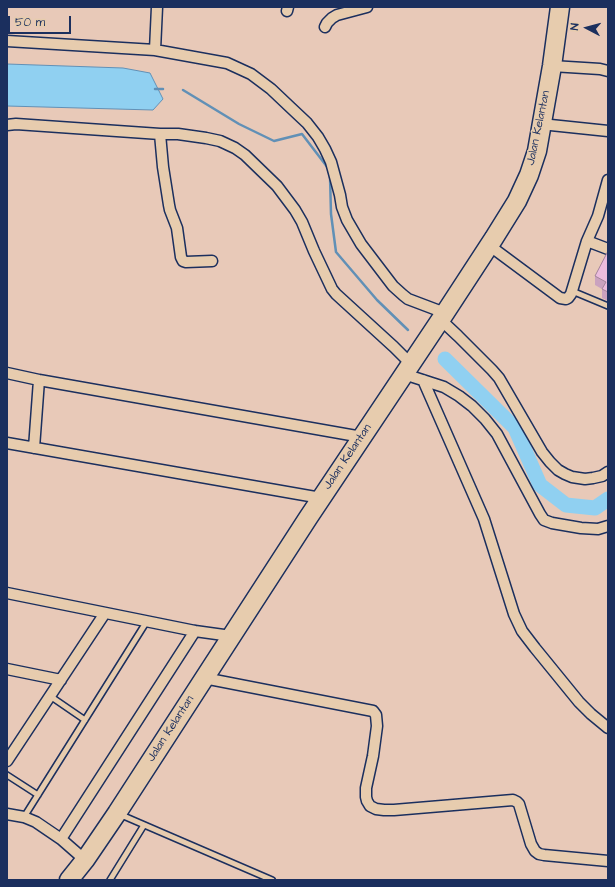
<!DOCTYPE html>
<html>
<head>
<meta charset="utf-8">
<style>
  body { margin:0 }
  #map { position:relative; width:615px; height:887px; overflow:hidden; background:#e8c9b8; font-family:"Architects Daughter",sans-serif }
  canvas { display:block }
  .frame { position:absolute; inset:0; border:8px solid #1b2f5e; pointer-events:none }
  .north { position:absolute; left:567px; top:8px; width:40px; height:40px; -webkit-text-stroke:3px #e7ccae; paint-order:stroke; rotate:276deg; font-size:11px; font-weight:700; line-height:16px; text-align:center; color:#1b2f5e }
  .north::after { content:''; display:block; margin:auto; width:14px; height:18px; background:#1b2f5e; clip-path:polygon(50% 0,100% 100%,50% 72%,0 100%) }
  .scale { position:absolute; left:8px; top:16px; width:63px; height:18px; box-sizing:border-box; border:2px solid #1b2f5e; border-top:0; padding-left:5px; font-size:12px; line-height:14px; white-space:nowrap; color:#1b2f5e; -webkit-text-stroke:3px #e7ccae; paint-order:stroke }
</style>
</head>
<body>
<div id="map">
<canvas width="615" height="887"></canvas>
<div class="frame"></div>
<div class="north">N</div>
<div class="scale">50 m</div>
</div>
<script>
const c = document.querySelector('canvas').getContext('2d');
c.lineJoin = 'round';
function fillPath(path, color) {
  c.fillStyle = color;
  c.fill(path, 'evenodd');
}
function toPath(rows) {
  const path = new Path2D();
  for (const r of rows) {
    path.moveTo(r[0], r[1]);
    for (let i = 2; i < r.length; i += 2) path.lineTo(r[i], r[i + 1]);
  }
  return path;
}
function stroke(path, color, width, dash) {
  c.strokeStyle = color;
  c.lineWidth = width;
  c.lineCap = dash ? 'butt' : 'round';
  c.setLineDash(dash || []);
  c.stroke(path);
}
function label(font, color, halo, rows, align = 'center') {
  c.font = font + ' "Architects Daughter",sans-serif';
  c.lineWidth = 3;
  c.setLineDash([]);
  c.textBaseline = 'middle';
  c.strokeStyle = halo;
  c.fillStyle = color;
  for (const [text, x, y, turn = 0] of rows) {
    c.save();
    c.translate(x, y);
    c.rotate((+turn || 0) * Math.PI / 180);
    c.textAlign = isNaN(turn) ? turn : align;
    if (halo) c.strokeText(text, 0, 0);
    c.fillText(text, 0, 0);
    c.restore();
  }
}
const water = toPath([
  [7,64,123,68,150,73,163,99,153,110,7,106,7,64]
]);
const stream = toPath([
  [155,89,163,89],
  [183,90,239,124,274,141,302,134,328,168],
  [330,176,331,214,336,252,377,300,408,330]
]);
const river = toPath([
  [445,359,515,428,540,485,566,505,595,508,608,499]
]);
const lane = toPath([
  [572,291,608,306],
  [50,696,85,720],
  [7,775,38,795],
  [119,814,156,830,272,880],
  [24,817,147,621],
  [110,880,144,825]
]);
const street = toPath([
  [287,11,288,7],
  [325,27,327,23,332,18,337,15,367,7],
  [7,41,155,50,227,63,251,74,271,89,290,107,307,123,318,137,325,149,331,162,340,195,342,207,347,220,361,244,393,286,403,295,408,299,445,313],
  [155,50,157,7],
  [552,66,600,69,608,71],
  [541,124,608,131],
  [7,125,16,124,160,134,178,134,206,138,220,141,235,148,245,155,277,186,295,210,302,222,314,251,332,289,336,294,394,347,411,364],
  [160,134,163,167,169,205,170,210,177,228,181,257,183,261,186,262,212,261],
  [587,241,608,249],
  [490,246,556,295,560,298,566,299,568,298,571,294,587,241,598,216,608,180],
  [441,320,458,336,492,370,499,378,542,452,550,462,558,470,565,474,572,477,585,479,593,478,602,476,608,472],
  [7,373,39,380,362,437],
  [404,374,444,387,459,396,472,406,485,419,497,434,540,514,544,520,552,523,581,528,598,529,608,526],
  [423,380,484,519,514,614,522,631,535,648,579,702,591,714,608,728],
  [7,443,321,498],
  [34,448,39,380],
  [7,593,195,631,231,636],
  [7,669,61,680],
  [204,678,373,711,376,715,377,726,373,756,366,788,366,797,367,801,370,806,376,809,384,810,394,810,513,800,517,802,519,804,531,844,535,851,539,854,544,855,608,861],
  [7,761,105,613],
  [7,814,24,817,36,822,61,839,85,860],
  [61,839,195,631]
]);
const highway = toPath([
  [69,880,85,860,117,813,308,518,445,313,494,238,517,201,529,175,537,151,552,66,560,7]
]);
const wall = toPath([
  [608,251,608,301,602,298,602,289,595,285,595,276]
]);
const building = toPath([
  [608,251,608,292,602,289,606,282,595,276,608,251]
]);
const streetNames = [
  ["Jalan Kelantan",539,128,-78],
  ["Jalan Kelantan",348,457,-56],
  ["Jalan Kelantan",171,729,-57]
];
fillPath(water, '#90d0f1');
stroke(water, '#6190b6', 1);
stroke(stream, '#6190b6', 2.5);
stroke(river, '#90d0f1', 15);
stroke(lane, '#1b2f5e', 8);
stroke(street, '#1b2f5e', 13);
stroke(highway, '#1b2f5e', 21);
stroke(lane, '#e7ccae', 5);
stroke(street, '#e7ccae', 10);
stroke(highway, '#e7ccae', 18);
fillPath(wall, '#caa2bf');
fillPath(building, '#ebbcde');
stroke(building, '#a4849b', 1);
label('12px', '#1b2f5e', '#e7ccae', streetNames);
</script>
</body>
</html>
